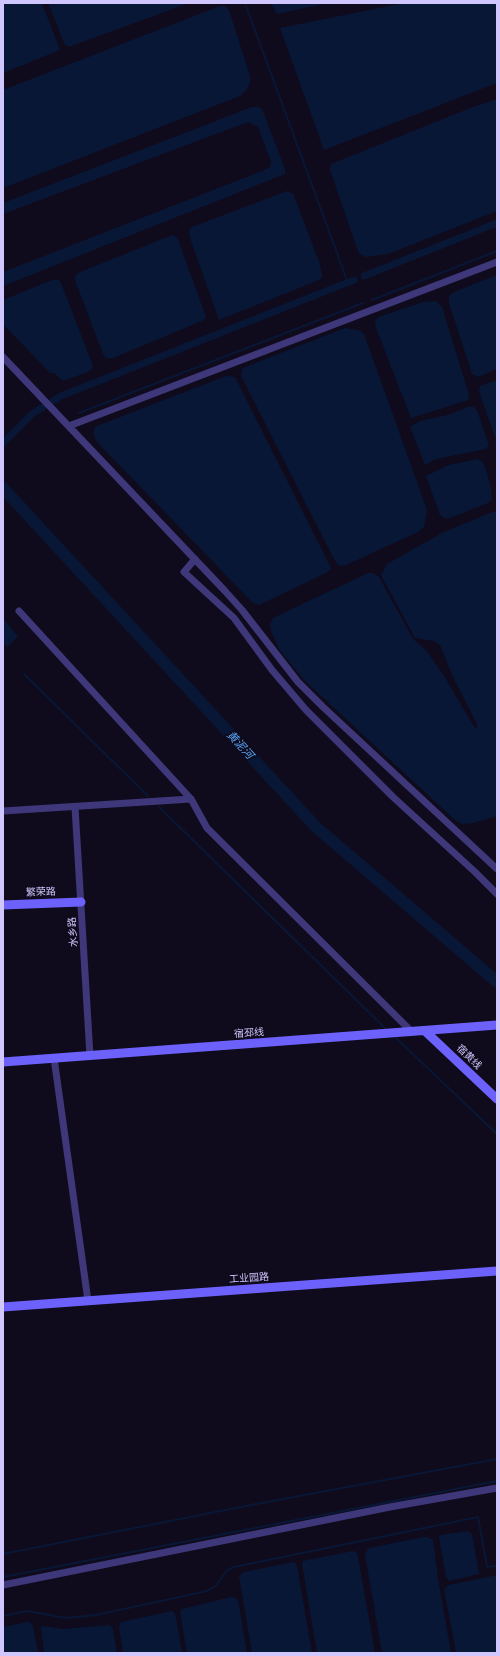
<!DOCTYPE html>
<html>
<head>
<meta charset="utf-8">
<style>
  body { margin:0 }
  #map { position:relative; width:500px; height:1656px; overflow:hidden; background:#0f0b1c; font-family:"Golos Text",sans-serif }
  canvas { display:block }
  .frame { position:absolute; inset:0; border:4px solid #d0c7fe; pointer-events:none }
</style>
</head>
<body>
<div id="map">
<canvas width="500" height="1656"></canvas>
<div class="frame"></div>
</div>
<script>
const c = document.querySelector('canvas').getContext('2d');
c.lineJoin = 'round';
function fillPath(path, color) {
  c.fillStyle = color;
  c.fill(path, 'evenodd');
}
function toPath(rows) {
  const path = new Path2D();
  for (const r of rows) {
    path.moveTo(r[0], r[1]);
    for (let i = 2; i < r.length; i += 2) path.lineTo(r[i], r[i + 1]);
  }
  return path;
}
function stroke(path, color, width, dash) {
  c.strokeStyle = color;
  c.lineWidth = width;
  c.lineCap = dash ? 'butt' : 'round';
  c.setLineDash(dash || []);
  c.stroke(path);
}
function label(font, color, halo, rows, align = 'center') {
  c.font = font + ' "Golos Text","Noto Sans SC",sans-serif';
  c.lineWidth = 4;
  c.setLineDash([]);
  c.textBaseline = 'middle';
  c.strokeStyle = halo;
  c.fillStyle = color;
  for (const [text, x, y, turn = 0] of rows) {
    c.save();
    c.translate(x, y);
    c.rotate((+turn || 0) * Math.PI / 180);
    c.textAlign = isNaN(turn) ? turn : align;
    if (halo) c.strokeText(text, 0, 0);
    c.fillText(text, 0, 0);
    c.restore();
  }
}
const water = toPath([
  [3,3,42,3,60,50,3,73],
  [48,3,189,3,69,47,65,45],
  [271,3,328,3,277,14],
  [404,3,497,3,497,83,324,150,280,28],
  [220,6,225,6,229,10,250,76,250,83,246,91,240,96,3,188,3,90],
  [497,99,497,211,388,254,366,257,359,254,330,170,331,164,473,107],
  [252,107,259,107,262,109,285,169,285,174,3,286,3,272,262,171,270,167,271,162,258,127,248,122,3,214,3,203],
  [287,191,293,194,320,264,322,277,319,280,219,320,190,238,189,231,192,227],
  [172,235,177,237,206,317,204,320,113,358,106,358,103,354,76,283,75,277,78,273],
  [497,275,497,369,478,377,472,374,449,303,449,296,454,292],
  [52,280,58,280,61,283,93,366,92,369,88,372,63,381,54,373,50,373,3,324,3,300],
  [436,301,442,307,469,395,468,400,411,418,376,328,375,321,378,317,423,302],
  [345,328,358,330,364,334,427,510,424,527,418,532,344,566,338,565,334,559,241,376,242,369,250,365],
  [226,376,235,377,331,568,328,572,259,605,253,603,97,442,93,434,95,427,102,424],
  [497,380,497,442,479,392,480,386],
  [468,407,474,407,478,413,489,445,486,449,436,459,425,465,410,427,420,421,448,415],
  [478,459,482,462,485,467,491,488,492,499,488,503,450,518,444,518,440,515,426,476,449,465],
  [492,512,497,512,497,816,473,823,462,824,455,820,304,680,279,649,271,631,270,624,273,618,368,573,373,573,379,577,413,639,426,650,444,676,473,725,475,728,477,728,477,724,453,677,440,645,434,641,415,638,381,575,387,564,442,533],
  [3,618,18,637,7,647,3,642],
  [468,1531,472,1534,479,1574,449,1581,446,1577,439,1537,441,1535],
  [424,1537,428,1537,433,1540,439,1585,451,1653,382,1653,365,1554,369,1548],
  [353,1551,356,1552,358,1557,375,1653,317,1653,302,1564,303,1561],
  [293,1562,295,1563,297,1566,312,1653,252,1653,239,1576,244,1572],
  [497,1575,497,1653,456,1653,444,1589,449,1585],
  [231,1597,236,1598,238,1600,247,1653,187,1653,180,1612,182,1609],
  [172,1611,174,1612,176,1617,182,1653,123,1653,119,1627,121,1622],
  [27,1622,31,1623,33,1626,38,1653,3,1653,3,1627],
  [110,1625,113,1629,117,1653,44,1653,41,1627,43,1626,63,1629]
]);
const stream = toPath([
  [245,3,348,283],
  [372,300,497,251],
  [79,413,363,303],
  [24,674,148,796],
  [159,807,385,1028],
  [396,1038,497,1134],
  [3,1554,251,1505,497,1459],
  [3,1577,497,1481],
  [3,1616,27,1611,66,1618,96,1615,207,1591,216,1586,227,1570,234,1567,478,1517,487,1567,497,1566]
]);
const canal = toPath([
  [364,276,497,223],
  [53,401,61,396,354,280],
  [3,443,32,414,43,407]
]);
const river = toPath([
  [3,488,316,827,497,982]
]);
const street = toPath([
  [3,357,225,591,242,610,298,682,323,707,497,869],
  [69,426,497,262],
  [195,559,184,572,234,618,272,670,306,710,393,797,475,872,497,894],
  [19,611,191,799,207,828,412,1032],
  [75,807,90,1056],
  [3,811,191,799],
  [54,1058,88,1301],
  [3,1585,390,1507,497,1488]
]);
const secondary = toPath([
  [3,905,81,902],
  [425,1031,497,1099],
  [3,1062,497,1025],
  [3,1307,497,1271]
]);
const streetNames = [
  ["繁荣路",41,892,-2],
  ["水乡路",73,932,-94],
  ["宿邳线",249,1033,-4],
  ["宿黄线",469,1057,44],
  ["工业园路",249,1278,-4]
];
const waterNames = [
  ["黄泥河",240,745,47]
];
fillPath(water, '#091737');
stroke(stream, '#091737', 2);
stroke(canal, '#091737', 7);
stroke(river, '#091737', 12);
stroke(street, '#3e377a', 7);
stroke(secondary, '#6d61fb', 9);
label('10px', '#d0c7fe', '#0f0b1c', streetNames);
label('italic 11px', '#58a7fb', '#0f0b1c', waterNames);
</script>
</body>
</html>
